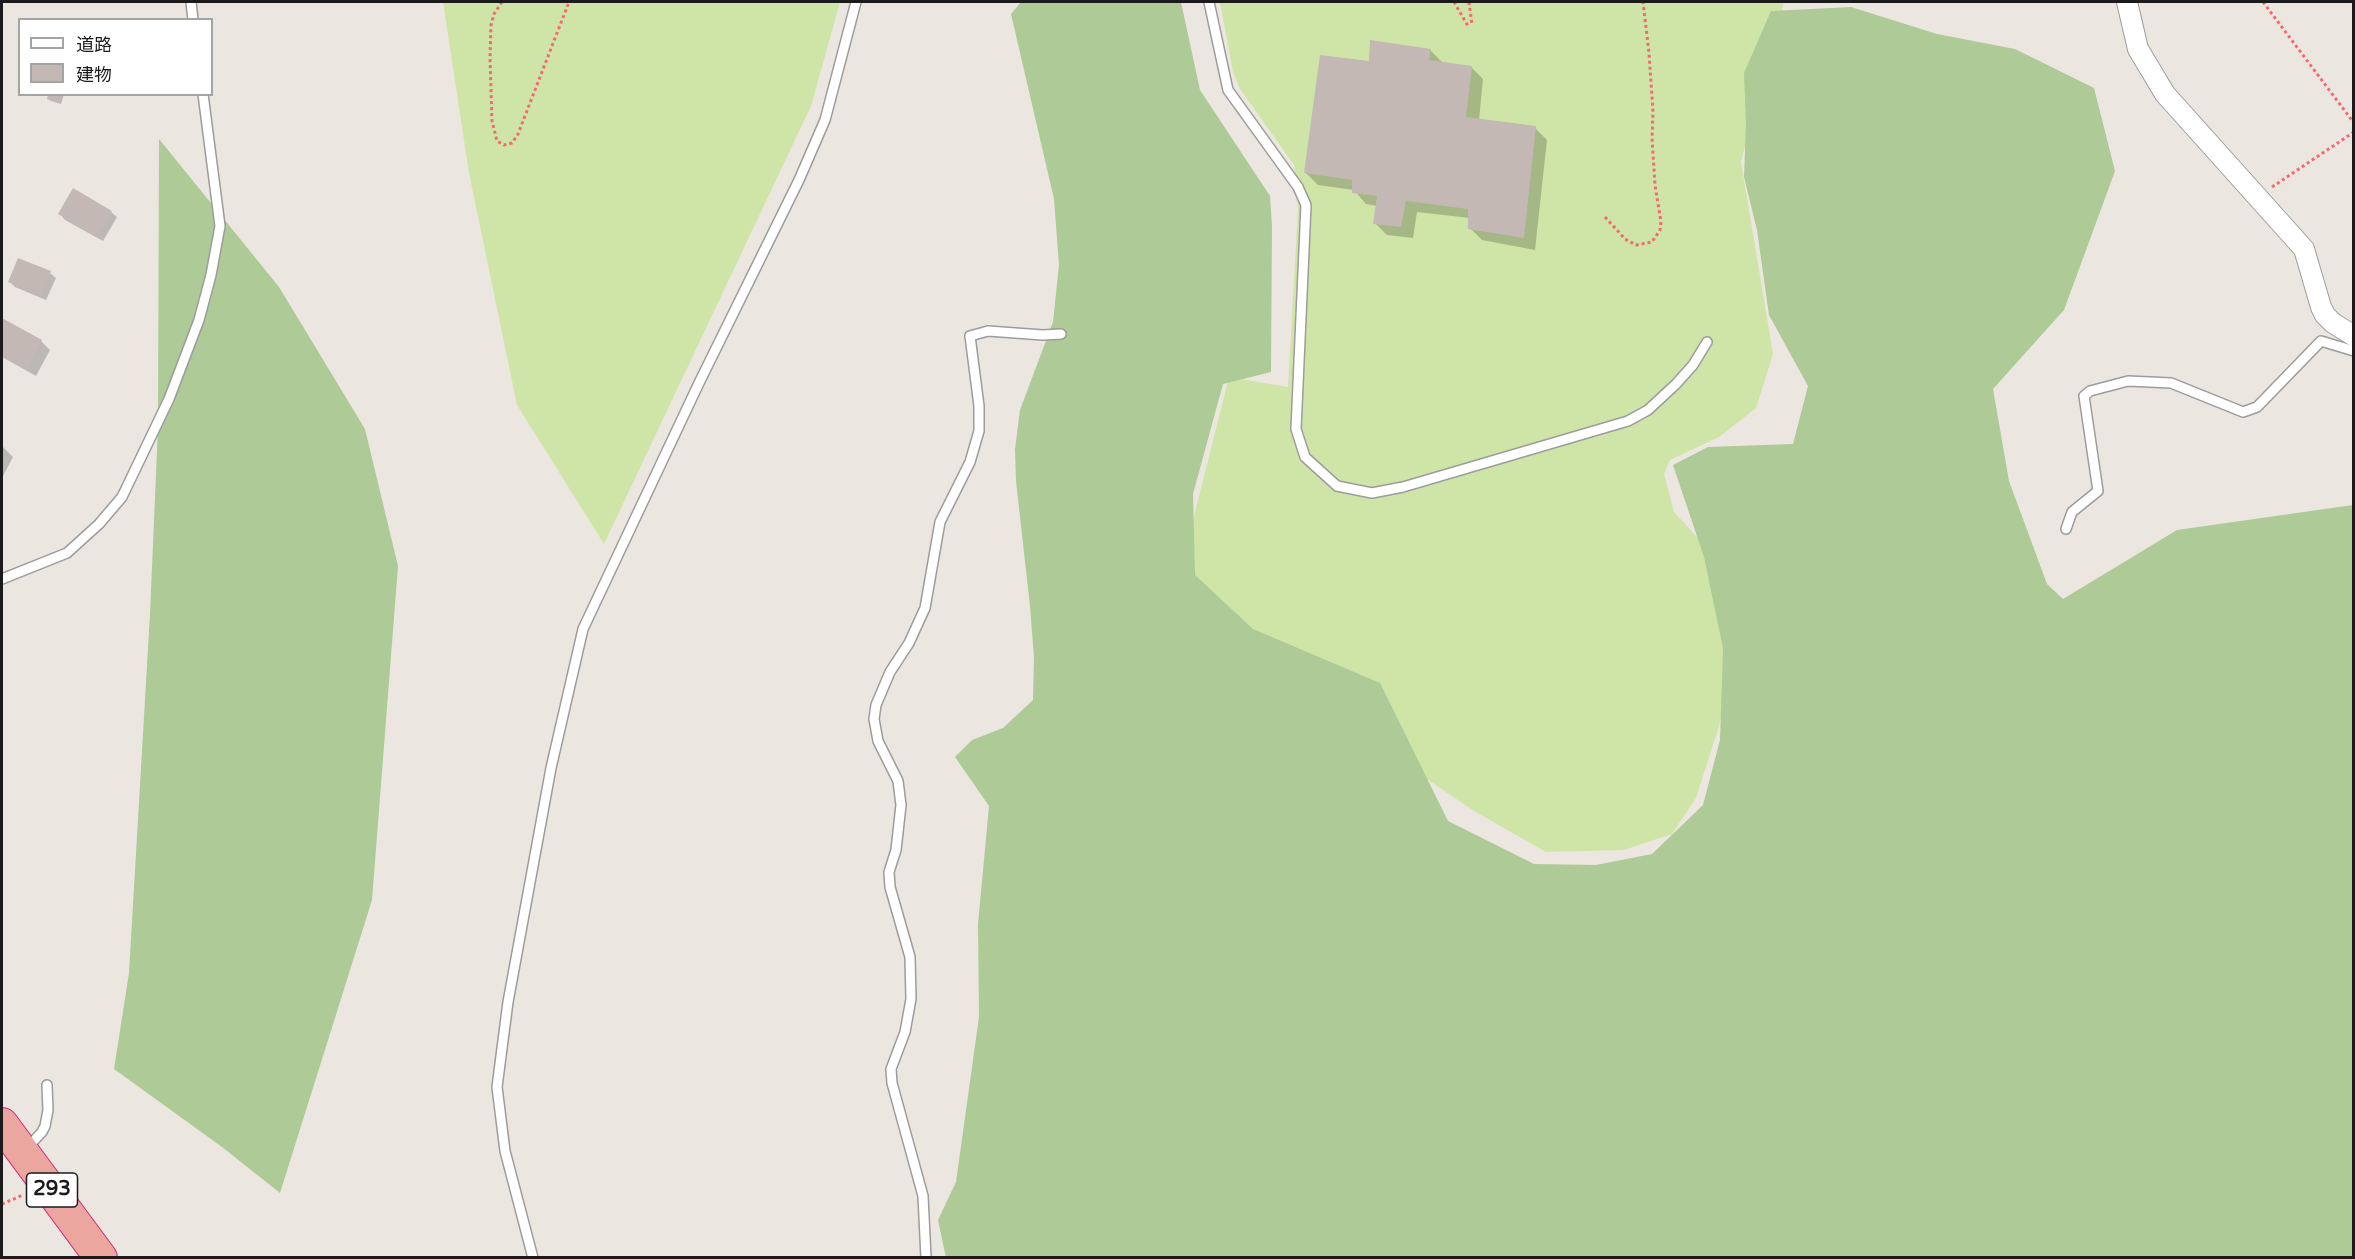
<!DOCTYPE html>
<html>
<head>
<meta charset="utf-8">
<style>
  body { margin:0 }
  #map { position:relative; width:2355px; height:1259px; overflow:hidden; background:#ece6e0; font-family:"Varela Round","Noto Sans JP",sans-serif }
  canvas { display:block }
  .frame { position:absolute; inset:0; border:3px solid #1b1b1b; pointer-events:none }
  .legend { position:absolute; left:18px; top:18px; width:195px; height:78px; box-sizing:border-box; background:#fff; border:2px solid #a4a4a4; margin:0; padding:8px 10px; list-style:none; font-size:18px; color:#1b1b1b }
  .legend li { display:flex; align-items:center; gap:12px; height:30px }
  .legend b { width:30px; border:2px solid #a4a4a4 }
</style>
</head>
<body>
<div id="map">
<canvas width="2355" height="1259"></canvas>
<div class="frame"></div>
<ul class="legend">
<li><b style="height:8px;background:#fff"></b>道路</li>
<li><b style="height:16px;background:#c3b8b4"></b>建物</li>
</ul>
</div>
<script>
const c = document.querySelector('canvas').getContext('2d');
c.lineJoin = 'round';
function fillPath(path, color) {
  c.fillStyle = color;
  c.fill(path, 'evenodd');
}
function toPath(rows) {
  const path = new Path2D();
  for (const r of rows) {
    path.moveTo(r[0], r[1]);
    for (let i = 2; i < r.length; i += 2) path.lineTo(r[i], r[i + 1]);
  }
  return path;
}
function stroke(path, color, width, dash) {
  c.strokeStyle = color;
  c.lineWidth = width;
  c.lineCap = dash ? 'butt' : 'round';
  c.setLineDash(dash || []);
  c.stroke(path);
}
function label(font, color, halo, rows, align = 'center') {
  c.font = font + ' "Varela Round",sans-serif';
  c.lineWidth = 5;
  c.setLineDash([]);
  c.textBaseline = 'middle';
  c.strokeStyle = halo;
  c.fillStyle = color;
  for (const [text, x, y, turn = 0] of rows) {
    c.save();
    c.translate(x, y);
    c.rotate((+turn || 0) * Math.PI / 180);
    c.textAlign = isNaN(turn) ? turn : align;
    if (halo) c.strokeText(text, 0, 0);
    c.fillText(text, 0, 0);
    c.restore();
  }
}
const grass = toPath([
  [443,2,840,2,811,106,604,544,517,405,469,173],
  [1220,2,1784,2,1741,162,1773,354,1756,408,1719,437,1670,460,1664,474,1674,512,1719,561,1740,642,1719,726,1696,798,1672,834,1624,850,1546,852,1474,811,1322,708,1191,581,1190,532,1229,377,1288,387,1298,208,1294,165,1240,89,1233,72]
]);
const forest = toPath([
  [1021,2,1181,2,1200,90,1270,196,1272,227,1271,372,1223,384,1193,494,1195,575,1253,629,1380,683,1448,821,1534,864,1596,865,1652,854,1703,805,1720,740,1723,648,1704,557,1673,465,1708,447,1793,444,1808,386,1769,315,1757,230,1744,177,1746,124,1744,73,1771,11,1851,7,1937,34,2015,49,2094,88,2115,171,2064,310,1993,389,2009,481,2047,584,2063,599,2177,530,2353,505,2353,1257,946,1258,938,1220,956,1182,979,1017,978,924,989,806,955,757,972,740,1003,728,1033,700,1034,657,1030,606,1016,481,1015,449,1020,410,1053,322,1059,265,1054,199,1011,14],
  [159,139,279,287,365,429,398,566,372,900,280,1193,222,1147,114,1069,129,973,150,614,158,427]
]);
const shadow = toPath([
  [1430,50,1442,62,1471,67,1483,79,1479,120,1535,128,1547,140,1535,250,1482,240,1470,228,1470,218,1417,212,1413,238,1387,235,1375,223,1377,206,1366,204,1354,190,1318,185,1306,173,1371,63],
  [50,94,64,94,61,104,51,101,48,99],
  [111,212,117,217,103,241,65,220,60,214],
  [50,273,56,278,46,300,15,287,10,282],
  [2,320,41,341,50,350,36,376,2,357],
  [2,446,13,457,2,478]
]);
const building = toPath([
  [1370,40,1431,49,1429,60,1472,66,1466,117,1536,126,1524,238,1468,229,1468,209,1406,201,1401,227,1373,224,1377,196,1352,193,1352,180,1304,173,1320,55,1369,61],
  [48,94,62,94,59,103,47,99],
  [73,188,112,211,97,237,58,214],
  [18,258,51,271,41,296,8,282],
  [2,318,42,340,27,368,2,354]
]);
const path = toPath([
  [502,2,494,14,491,25,490,58,492,121,497,141,504,145,512,143,518,134,569,2],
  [1454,2,1468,26],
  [1469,2,1472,25],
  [2263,2,2354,123],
  [2272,187,2354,132],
  [1605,217,1625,239,1636,245,1652,242,1660,230,1661,222,1655,185,1652,138,1653,112,1649,53,1643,2],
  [2,1204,23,1195]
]);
const service = toPath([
  [191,2,193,20],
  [1209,2,1228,90,1298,187,1306,205,1296,429,1305,457,1337,486,1372,493,1403,487,1628,421,1648,410,1676,384,1693,365,1707,342],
  [2066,529,2072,512,2098,491,2084,396,2090,391,2128,381,2171,383,2243,412,2257,407,2321,341,2354,351],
  [2,579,67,553,99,524,122,497,169,399,199,320,211,275,220,226,203,94],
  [26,1149,42,1132,45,1126,48,1110,47,1085],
  [533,1258,505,1151,497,1087,508,1002,551,768,583,629,699,383,799,180,825,120,856,2],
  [926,1258,923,1196,892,1083,891,1069,905,1032,911,999,910,957,890,887,889,872,896,850,901,805,898,781,878,741,874,719,876,705,890,672,909,643,925,608,940,522,970,462,979,431,979,406,970,336,988,331,1043,335,1061,334]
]);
const minor = toPath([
  [2127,2,2138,49,2165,94,2304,249,2321,307,2325,315,2333,323,2354,336]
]);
const trunk = toPath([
  [2,1124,101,1258]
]);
const shields = [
  [52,1190,51]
];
const shieldNames = [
  ["293",52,1190]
];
fillPath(grass, '#cee5a7');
fillPath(forest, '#adca97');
fillPath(shadow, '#0003');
fillPath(building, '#c3b8b4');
stroke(service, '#9c9c9c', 12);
stroke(minor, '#9c9c9c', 22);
stroke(trunk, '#cd2b79', 34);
stroke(path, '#f36a6f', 3, [3, 3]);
stroke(service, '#fff', 9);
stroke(minor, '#fff', 20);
stroke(trunk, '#eca6a0', 32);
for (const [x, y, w] of shields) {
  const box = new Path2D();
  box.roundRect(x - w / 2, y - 17, w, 34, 4.5);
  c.fillStyle = '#fff';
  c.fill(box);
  stroke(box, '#1b1b1b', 1.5);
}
label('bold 20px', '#1b1b1b', null, shieldNames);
</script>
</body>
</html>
